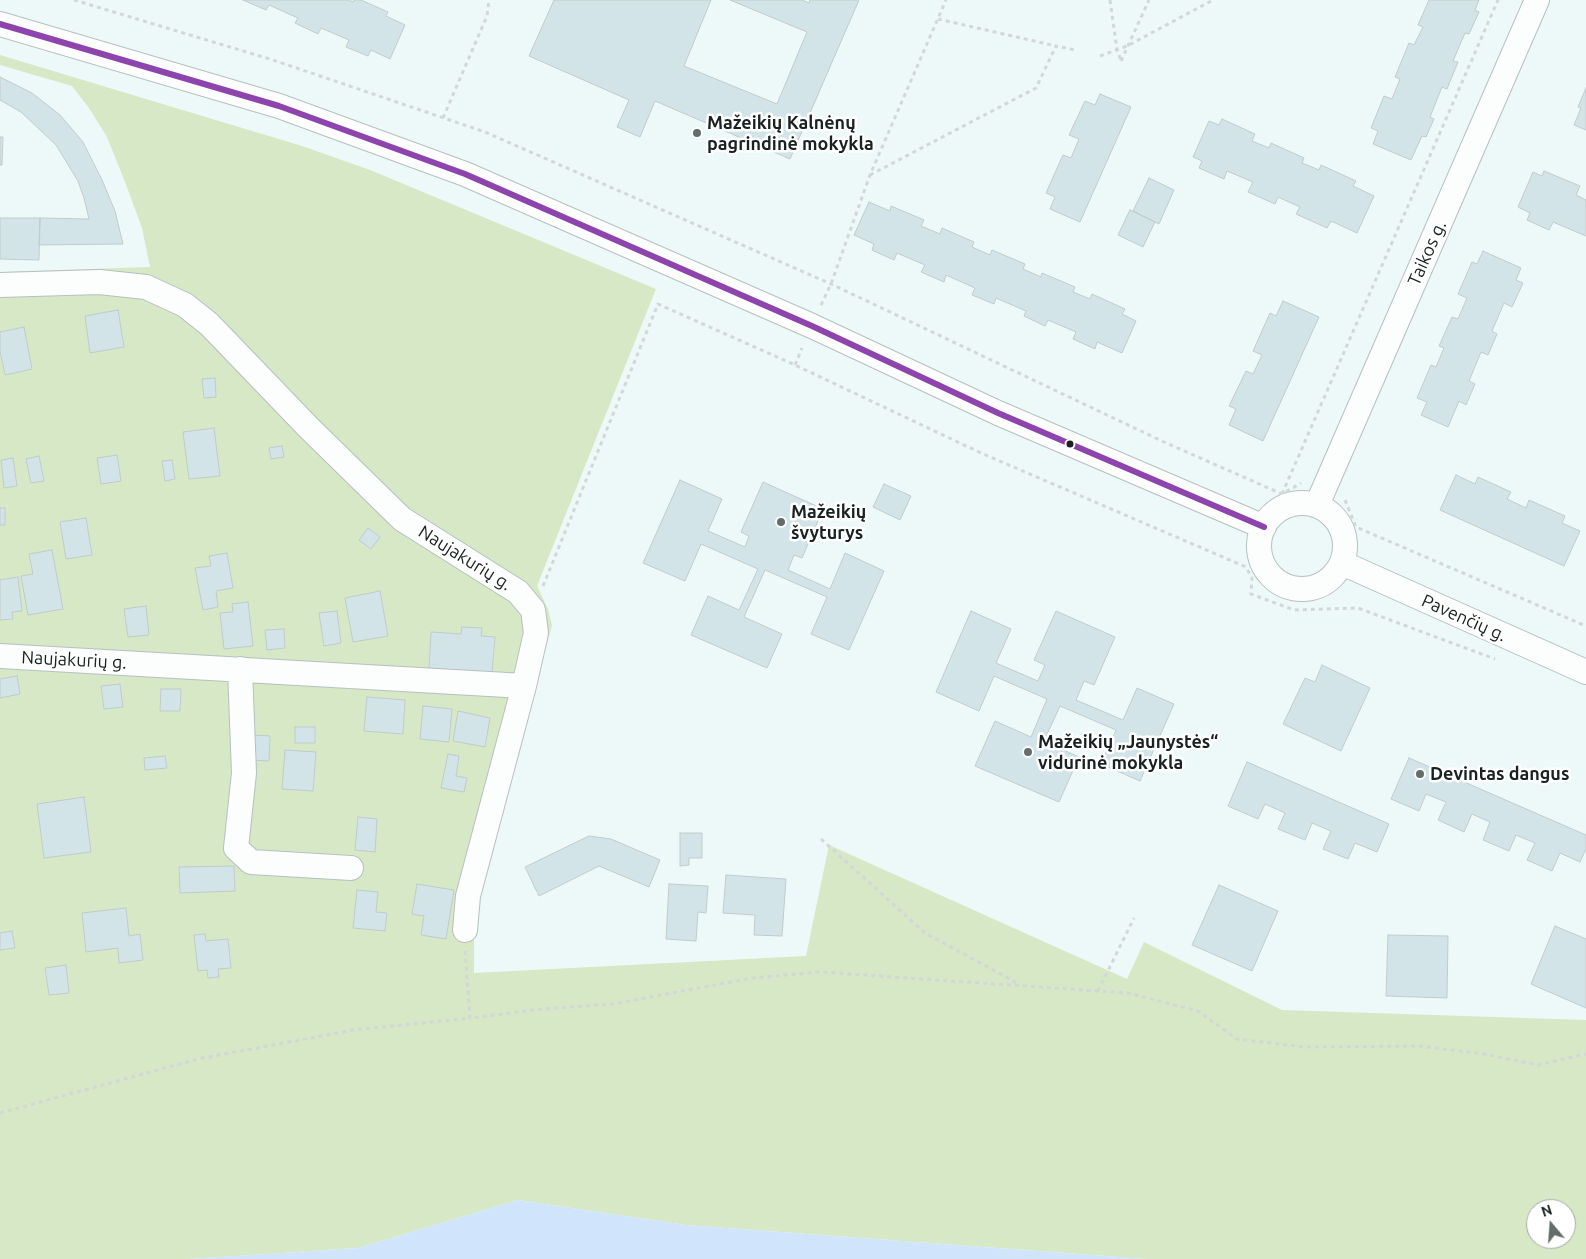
<!DOCTYPE html>
<html>
<head>
<meta charset="utf-8">
<style>
  body { margin:0 }
  #map { position:relative; width:1586px; height:1259px; overflow:hidden; background:#ecf9f8; font-family:Ubuntu,sans-serif }
  canvas { display:block }
  .north { position:absolute; left:1526px; top:1199px; width:50px; height:50px; box-sizing:border-box; background:#fff; border:1px solid #a3a7a6; border-radius:50%; rotate:342deg; font-size:14px; font-weight:700; line-height:20px; text-align:center; color:#192221 }
  .north::after { content:''; display:block; margin:auto; width:18px; height:22px; background:#636d6c; clip-path:polygon(50% 0,100% 100%,50% 72%,0 100%) }
</style>
</head>
<body>
<div id="map">
<canvas width="1586" height="1259"></canvas>
<div class="north">N</div>
</div>
<script>
const c = document.querySelector('canvas').getContext('2d');
c.lineJoin = 'round';
function fillPath(path, color) {
  c.fillStyle = color;
  c.fill(path, 'evenodd');
}
function toPath(rows) {
  const path = new Path2D();
  for (const r of rows) {
    if (r.length === 3) {
      path.moveTo(r[0] + r[2], r[1]);
      path.arc(r[0], r[1], r[2], 0, 2 * Math.PI);
      continue;
    }
    path.moveTo(r[0], r[1]);
    for (let i = 2; i < r.length; i += 2) path.lineTo(r[i], r[i + 1]);
  }
  return path;
}
function stroke(path, color, width, dash) {
  c.strokeStyle = color;
  c.lineWidth = width;
  c.lineCap = dash ? 'butt' : 'round';
  c.setLineDash(dash || []);
  c.stroke(path);
}
function label(font, color, halo, rows, align = 'center') {
  c.font = font + ' Ubuntu,sans-serif';
  c.lineWidth = 5;
  c.setLineDash([]);
  c.textBaseline = 'middle';
  c.strokeStyle = halo;
  c.fillStyle = color;
  for (const [text, x, y, turn = 0] of rows) {
    c.save();
    c.translate(x, y);
    c.rotate((+turn || 0) * Math.PI / 180);
    c.textAlign = isNaN(turn) ? turn : align;
    if (halo) c.strokeText(text, 0, 0);
    c.fillText(text, 0, 0);
    c.restore();
  }
}
const green = toPath([
  [0,55,302,146,370,170,656,289,537,586,548,609,552,625,482,889,474,938,474,973,806,956,829,845,1127,979,1144,942,1282,1010,1586,1020,1586,1259,1146,1259,686,1225,518,1200,358,1248,189,1259,0,1259,0,272,150,267,142,228,125,182,107,137,89,108,72,86,0,65],
  [1536,1209,1566,1209,1566,1239,1536,1239]
]);
const water = toPath([
  [518,1200,686,1225,1146,1259,189,1259,358,1248]
]);
const building = toPath([
  [243,0,349,0,353,2,354,0,361,0,388,12,386,16,405,25,390,59,371,50,368,56,346,47,349,40,321,28,318,34,295,23,298,18,269,5,266,10,243,0],
  [554,0,711,0,684,66,777,104,807,32,730,0,802,0,809,3,810,0,859,0,790,159,655,101,640,137,617,127,629,100,529,56,554,0],
  [1429,0,1479,0,1475,10,1479,12,1469,34,1465,33,1453,61,1458,62,1447,89,1442,87,1430,117,1434,119,1426,137,1422,136,1411,160,1373,144,1378,131,1371,128,1384,96,1392,99,1400,79,1395,77,1409,43,1414,45,1423,27,1418,25,1429,0],
  [0,77,32,93,60,115,83,142,102,180,115,211,123,244,39,245,40,218,89,219,84,198,78,181,56,145,21,112,0,100,0,77],
  [1586,88,1586,130,1574,125,1581,108,1578,107,1586,88],
  [1100,94,1131,107,1080,222,1050,209,1055,197,1046,193,1063,155,1071,158,1079,139,1069,135,1085,101,1095,105,1100,94],
  [1222,119,1255,134,1252,141,1269,148,1271,143,1304,158,1302,163,1319,170,1321,165,1356,181,1353,186,1374,196,1357,233,1331,221,1327,228,1296,214,1300,207,1278,197,1275,204,1248,192,1253,182,1227,171,1224,179,1199,168,1202,161,1193,157,1209,121,1219,125,1222,119],
  [0,137,3,137,2,165,0,165,0,137],
  [1544,171,1580,186,1576,195,1586,200,1586,236,1553,222,1549,230,1527,220,1530,213,1518,207,1533,172,1542,176,1544,171],
  [1149,178,1174,190,1159,224,1133,211,1149,178],
  [869,202,890,211,891,206,924,220,921,226,940,234,942,228,974,242,972,247,990,255,992,250,1025,264,1023,269,1041,277,1042,273,1075,287,1073,292,1090,299,1092,294,1125,309,1122,314,1136,321,1122,353,1097,342,1095,349,1073,339,1076,332,1048,320,1045,326,1024,316,1026,311,996,298,994,304,972,295,975,288,946,275,944,282,921,272,925,265,897,253,894,260,872,250,874,244,854,235,869,202],
  [1130,210,1155,222,1143,247,1118,235,1130,210],
  [0,218,40,218,39,260,0,259,0,218],
  [1483,251,1521,268,1516,280,1523,283,1512,307,1504,303,1492,331,1497,334,1488,355,1481,352,1469,381,1475,384,1466,405,1459,401,1448,427,1421,415,1427,402,1417,398,1431,365,1436,367,1444,348,1439,346,1452,317,1458,319,1467,298,1458,294,1472,262,1477,264,1483,251],
  [1283,301,1319,317,1263,441,1229,425,1236,409,1229,406,1246,371,1253,374,1262,355,1253,351,1270,313,1276,316,1283,301],
  [118,310,124,347,90,353,85,316,118,310],
  [24,327,32,369,5,375,0,351,0,332,24,327],
  [215,378,216,397,204,398,202,379,215,378],
  [214,428,220,476,189,479,183,432,214,428],
  [282,446,284,457,271,459,269,448,282,446],
  [117,455,121,481,101,484,97,458,117,455],
  [39,456,44,481,31,483,26,459,39,456],
  [13,458,17,486,4,488,1,460,13,458],
  [172,460,175,479,165,481,162,461,172,460],
  [1456,475,1475,484,1478,477,1511,492,1507,499,1526,508,1529,500,1565,516,1562,523,1580,531,1564,566,1440,510,1456,475],
  [680,480,722,499,708,531,745,547,749,536,741,532,763,482,823,509,802,558,794,555,788,570,830,589,845,553,884,571,849,650,811,634,827,597,765,570,744,617,782,634,767,668,691,635,708,596,739,610,758,569,701,544,685,581,643,563,680,480],
  [884,484,911,496,900,520,873,507,884,484],
  [0,508,5,508,5,525,0,525,0,508],
  [86,518,92,555,66,559,60,522,86,518],
  [368,528,380,537,371,549,359,540,368,528],
  [52,550,63,609,28,615,21,576,33,574,29,554,52,550],
  [227,553,233,588,216,591,218,607,203,610,195,568,211,566,209,556,227,553],
  [18,577,22,611,12,612,13,619,0,620,0,580,18,577],
  [380,591,388,636,353,642,345,598,380,591],
  [248,602,253,646,224,649,220,613,233,612,232,604,248,602],
  [146,606,149,635,128,637,124,609,146,606],
  [337,611,341,643,324,646,319,613,337,611],
  [971,611,1011,629,996,663,1038,681,1045,665,1034,660,1056,611,1115,637,1094,685,1084,681,1076,700,1123,720,1137,688,1174,704,1140,781,1101,764,1116,730,1060,706,1044,741,1079,757,1059,802,975,766,995,721,1031,737,1047,699,994,676,979,711,936,692,971,611],
  [462,627,482,628,481,636,495,637,492,673,429,668,431,632,461,634,462,627],
  [284,629,285,648,267,650,265,630,284,629],
  [1322,665,1370,688,1341,751,1283,724,1305,678,1315,682,1322,665],
  [17,676,20,694,0,698,0,679,17,676],
  [120,684,123,707,104,709,101,686,120,684],
  [161,689,181,689,180,711,160,711,161,689],
  [367,697,405,700,403,734,364,731,367,697],
  [423,706,452,709,449,742,420,739,423,706],
  [458,711,490,718,485,747,453,741,458,711],
  [295,727,315,727,315,743,295,743,295,727],
  [252,735,270,736,269,761,251,760,252,735],
  [285,750,316,752,313,791,282,789,285,750],
  [448,754,459,756,456,776,467,778,464,792,441,788,448,754],
  [165,756,167,768,145,770,144,758,165,756],
  [1409,758,1586,835,1586,849,1580,862,1560,853,1552,871,1527,860,1535,843,1516,835,1509,851,1483,840,1490,822,1472,814,1464,832,1438,820,1446,802,1426,794,1419,811,1391,799,1409,758],
  [1247,762,1389,824,1377,852,1355,843,1348,859,1323,849,1331,831,1312,823,1305,840,1278,829,1285,813,1265,804,1258,819,1228,806,1247,762],
  [84,797,91,852,44,858,37,804,84,797],
  [358,817,377,819,375,852,355,850,358,817],
  [680,833,702,833,702,858,689,858,689,865,680,866,680,833],
  [589,836,611,839,660,860,649,887,599,866,539,896,525,867,589,836],
  [234,866,235,891,180,893,179,867,234,866],
  [726,875,786,879,782,936,754,935,755,915,723,913,726,875],
  [417,884,454,890,446,939,421,935,424,916,412,914,417,884],
  [669,884,708,886,706,913,698,912,696,941,666,939,669,884],
  [1219,885,1278,911,1252,971,1192,945,1219,885],
  [357,890,378,892,376,912,387,913,385,931,353,928,357,890],
  [126,908,129,936,140,934,143,960,119,963,118,948,86,952,82,913,126,908],
  [1555,926,1586,939,1586,1008,1531,984,1555,926],
  [12,931,15,948,0,950,0,933,12,931],
  [205,934,206,941,228,939,231,968,218,969,219,977,208,978,207,970,198,971,194,935,205,934],
  [1388,935,1448,936,1447,998,1386,996,1388,935],
  [66,965,69,993,49,995,45,968,66,965]
]);
const path = toPath([
  [74,0,273,60,485,132,831,284,1164,442,1282,494,1301,483],
  [1110,0,1117,50,1121,60],
  [938,19,1056,46],
  [1100,56,1127,46,1213,0],
  [1121,61,1149,0],
  [443,118,487,16,489,0],
  [870,175,1036,88,1056,46,1075,50],
  [821,305,831,284,870,175,946,0],
  [795,365,802,348],
  [1282,494,1498,0],
  [1345,500,1356,527,1586,626],
  [543,586,658,304,795,365,981,453,1246,567,1252,578,1251,594,1294,610,1358,608,1495,659],
  [821,839,925,933,1019,984],
  [465,951,470,1018,542,1009,613,1004,752,978,819,972,1128,993,1198,1011,1237,1039,1305,1047,1419,1046,1484,1054,1538,1065,1586,1054],
  [1098,991,1134,918],
  [0,1113,198,1059,353,1030,470,1018]
]);
const minor = toPath([
  [0,24,279,106,465,174,812,326,998,413,1264,527],
  [0,285,99,282,146,287,185,305,209,324,308,427,402,519,518,592,533,610,536,633,524,686,0,656],
  [1302,546,43],
  [1317,505,1537,0],
  [1342,563,1586,672],
  [240,669,244,773,236,848,251,862,351,868],
  [465,930,468,896,524,686]
]);
const bus1 = toPath([
  [0,24,279,106,465,174,812,326,998,413,1264,527]
]);
const markers = [
  [697,133,5,"#636d6c"],
  [1070,444,4.5,"#192221"],
  [781,522,5,"#636d6c"],
  [1028,752,5,"#636d6c"],
  [1420,774,5,"#636d6c"]
];
const poiNames = [
  ["Mažeikių Kalnėnų",707,123],
  ["pagrindinė mokykla",707,144],
  ["Mažeikių",791,512],
  ["švyturys",791,533],
  ["Mažeikių „Jaunystės“",1038,742],
  ["vidurinė mokykla",1038,763],
  ["Devintas dangus",1430,774]
];
const streetNames = [
  ["Taikos g.",1427,253,-66],
  ["Naujakurių g.",465,558,32],
  ["Pavenčių g.",1464,618,24],
  ["Naujakurių g.",74,660,3]
];
fillPath(green, '#d6e8c6');
fillPath(water, '#d0e5fb');
fillPath(building, '#d3e4e8');
stroke(building, '#c2cbcc', 1);
stroke(minor, '#b7c0bf', 26);
stroke(path, '#d3d7d7', 3, [4, 4]);
stroke(minor, '#fcfefe', 24);
stroke(bus1, '#8e44ad', 6);
for (const [x, y, r, color] of markers) {
  const dot = new Path2D();
  dot.arc(x, y, r, 0, 2 * Math.PI);
  c.fillStyle = color;
  c.fill(dot);
  stroke(dot, '#fff', 2);
}
label('bold 18px', '#192221', '#fff', poiNames, 'left');
label('18px', '#192221', '#fff', streetNames);
</script>
</body>
</html>
